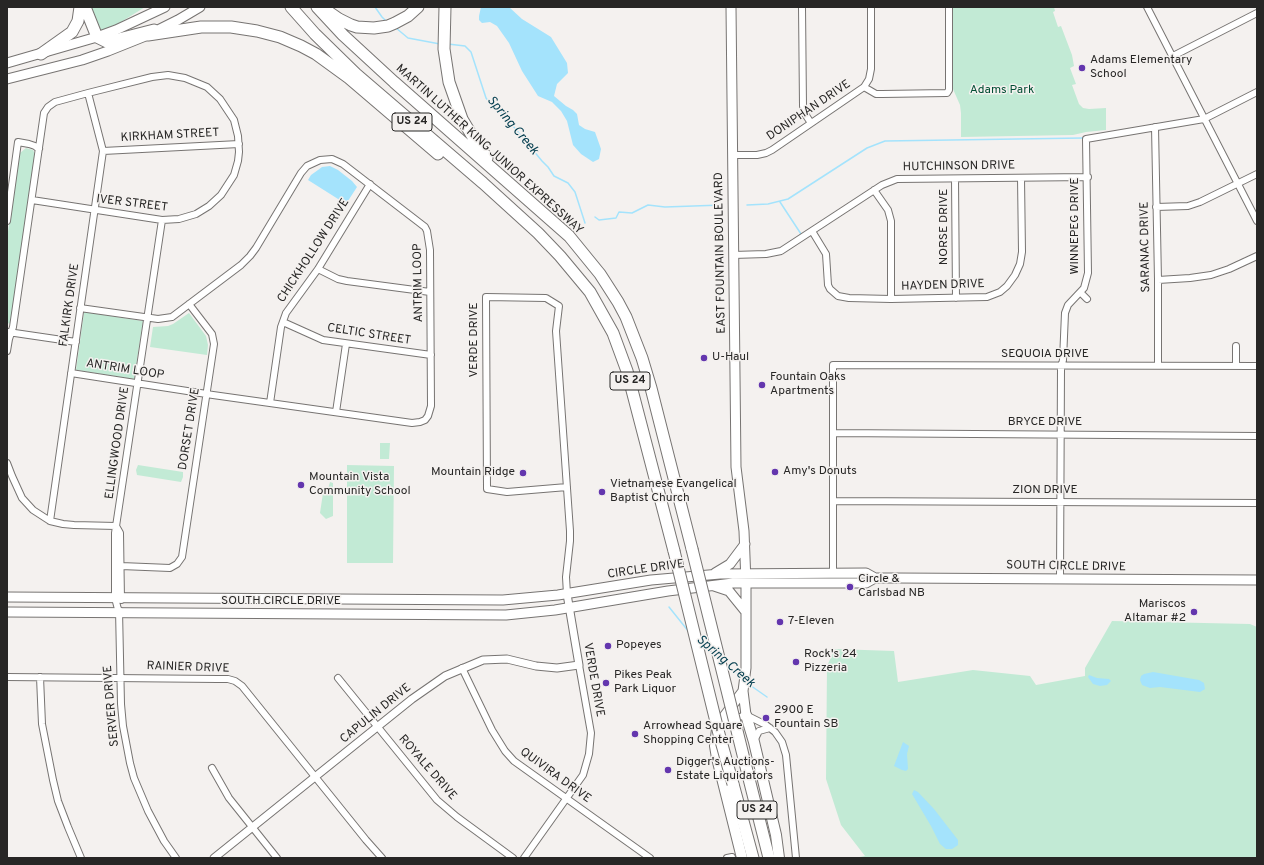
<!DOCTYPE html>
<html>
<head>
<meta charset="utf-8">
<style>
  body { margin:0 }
  #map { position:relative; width:1264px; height:865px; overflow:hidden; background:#f4f1ef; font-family:Overpass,sans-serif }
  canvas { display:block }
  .frame { position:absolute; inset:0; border:8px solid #272625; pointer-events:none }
</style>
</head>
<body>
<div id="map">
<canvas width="1264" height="865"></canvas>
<div class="frame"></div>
</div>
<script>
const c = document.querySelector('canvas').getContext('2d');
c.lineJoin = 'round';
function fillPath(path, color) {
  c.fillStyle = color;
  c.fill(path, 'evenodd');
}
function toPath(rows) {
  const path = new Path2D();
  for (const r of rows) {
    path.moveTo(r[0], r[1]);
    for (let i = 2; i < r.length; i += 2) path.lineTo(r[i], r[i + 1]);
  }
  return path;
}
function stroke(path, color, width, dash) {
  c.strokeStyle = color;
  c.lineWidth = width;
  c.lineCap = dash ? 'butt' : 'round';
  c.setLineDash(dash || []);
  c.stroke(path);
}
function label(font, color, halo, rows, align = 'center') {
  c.font = font + ' Overpass,sans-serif';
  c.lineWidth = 3;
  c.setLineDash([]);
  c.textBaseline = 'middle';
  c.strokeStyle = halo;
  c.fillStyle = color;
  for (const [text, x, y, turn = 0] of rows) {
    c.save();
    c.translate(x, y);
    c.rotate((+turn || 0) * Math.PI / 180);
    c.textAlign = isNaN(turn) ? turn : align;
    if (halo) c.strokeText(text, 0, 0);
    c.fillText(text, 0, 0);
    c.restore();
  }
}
const green = toPath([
  [86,7,145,7,97,37],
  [953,7,1054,7,1055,11,1053,12,1058,27,1061,26,1072,55,1074,66,1070,68,1076,84,1072,85,1079,104,1083,108,1089,109,1106,108,1106,130,1086,132,1073,135,961,137,961,113,960,105,953,89],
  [26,148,33,150,36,156,11,324,7,323,7,238,20,153],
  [84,312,143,321,134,379,76,370],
  [189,313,206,336,208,345,207,355,150,347,153,327,168,326,173,324],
  [380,443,390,443,389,459,380,459],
  [138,465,183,472,183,477,181,482,137,475,136,470],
  [347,465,394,466,393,563,347,563],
  [330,482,333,483,333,516,326,519,320,513,323,493,328,489],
  [1112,621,1250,624,1257,627,1257,858,854,858,865,856,841,825,826,779,827,666,835,649,894,651,898,682,973,670,1030,676,1036,685,1085,676,1085,668]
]);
const water = toPath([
  [481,7,509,7,522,19,551,37,567,63,568,73,557,84,554,96,566,106,573,110,577,114,579,125,585,129,595,132,601,149,599,159,593,162,581,154,573,145,567,121,561,111,552,102,538,96,522,71,509,43,497,26,490,22,482,23,479,20,479,16],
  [330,166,338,170,352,181,357,187,346,204,308,180,311,175,318,170,322,167],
  [1153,672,1199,680,1204,683,1205,689,1200,692,1160,687,1150,688,1142,685,1140,680,1141,676,1144,674],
  [1089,675,1097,678,1109,679,1111,681,1107,685,1100,686,1093,684,1088,677],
  [903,742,909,746,907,754,908,769,906,771,902,770,894,766],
  [914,790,918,792,934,809,958,840,958,845,952,849,946,849,940,844,931,826,912,794]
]);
const stream = toPath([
  [375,7,382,17,386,21],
  [396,28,408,38,440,44],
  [448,44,465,46,471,52,486,98,490,103,499,109,542,161,548,167,554,176,568,183,575,192,585,223],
  [780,202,801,234],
  [747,205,768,204,788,199,867,148,885,141,1083,138],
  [595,217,599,220,616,218,619,212,632,213,648,205,665,207,722,205],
  [669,607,689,632],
  [702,644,713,653],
  [725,663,742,678],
  [747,683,767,697]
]);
const minor = toPath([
  [802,7,803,106,805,114,811,123],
  [1147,7,1257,221],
  [1173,56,1257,13],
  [864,87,876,94,882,94,947,93,949,90,949,7],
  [1155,127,1158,280,1158,366],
  [103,151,239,144],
  [732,155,757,155,766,153,772,150,864,87,869,79,871,69,871,7],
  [955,179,956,298],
  [874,190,888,210,891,221,891,299],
  [1156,207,1188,206,1200,202,1257,174],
  [7,221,18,142,29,144,35,146,39,149],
  [812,231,826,254,828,285,830,289,838,296,849,298,891,299,987,297,1000,292,1007,286,1015,275,1020,264,1022,252,1021,178],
  [733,255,766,254,781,251,882,185,897,179,1088,177],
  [318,269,338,279,347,281,430,292],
  [1158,280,1190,278,1211,275,1229,269,1257,256],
  [1081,293,1087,299],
  [283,322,323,340,431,355],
  [8,332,76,342],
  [7,351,9,339,13,327,44,113,48,107,55,102,88,93,152,77,168,75,185,78,207,87,220,99,234,120,238,136,239,152,238,161,234,175,221,195,209,206,196,214,179,219,162,220,32,200],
  [1236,366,1236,346],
  [71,373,213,395,412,423,420,422,425,420,428,416,431,406,430,250,427,231,425,227,343,164,332,159,320,160,307,166,301,173,256,248,250,256,241,265,172,317,158,319,80,308],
  [270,403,281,327,286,313,318,269,370,184],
  [336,412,346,344],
  [833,433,1257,436],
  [7,463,12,476,22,498,33,510,50,521,63,524,74,525,116,526],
  [567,487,507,492,487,489,486,297,546,298,559,306,556,331,570,531,570,541,566,577,567,594],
  [833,501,1257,503],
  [50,521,103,151,88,93],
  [116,526,120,533,121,600],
  [121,566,170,568,177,564,182,557,214,344,212,334,189,304],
  [833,573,833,365,1257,366],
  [1060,579,1061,367,1063,360,1065,313,1068,305,1084,288,1088,273,1086,139,1204,119,1257,92],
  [119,610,121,704,123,726,130,763,134,778,148,811,164,841,176,858],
  [119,613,115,598,115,533,162,220],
  [462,668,492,730,505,751,514,761,650,858],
  [7,677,218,679,228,679,235,681,242,686,366,840,382,858],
  [40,677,42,724,53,780,58,801,68,827,81,858],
  [338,678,437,800,457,817,513,858],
  [720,723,746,715,766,725,775,732,782,742,786,755,796,858],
  [754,741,759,731,770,728],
  [212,768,229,798,277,858],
  [524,858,583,775,589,754,591,733,579,665],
  [727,858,732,857,732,858]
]);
const tertiary = toPath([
  [214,858,412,699,445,676,483,660,507,659,536,666,557,668,579,665,567,594]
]);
const primary = toPath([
  [731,7,736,467,744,531,746,583,746,668,743,691,746,715],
  [7,63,97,37,116,30,165,7],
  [7,79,82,60,108,51,148,35,178,20,200,7],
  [715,573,730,564,745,544],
  [714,586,729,591,746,612],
  [7,597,503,600,558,595,651,580,720,574,866,573,875,578],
  [7,612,506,615,555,610,668,591,733,583,866,583,875,578,895,578,1257,580],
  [719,723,743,691]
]);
const trunk = toPath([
  [746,715,754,742,776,835,779,858],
  [717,729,715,746,717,758,742,858]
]);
const motorway = toPath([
  [85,7,97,37,107,42,154,30],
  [291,7,315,34,356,74,483,183,538,233,560,256,590,292,613,333,627,371,674,551],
  [317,7,343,35,394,82,569,236,600,274,618,302,626,317,642,358,651,388,692,549],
  [445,7,444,49,449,82,462,119,477,144,487,158],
  [326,10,339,19,351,25,357,27,374,28,388,26,395,23,408,16,418,7],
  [148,35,201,27,231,27,257,31,280,37,301,46,316,54,349,78,438,154],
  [41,54,72,32,78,21,80,7],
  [745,763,769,858],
  [733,784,753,858]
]);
const motorwayBridge = toPath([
  [692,549,745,763],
  [674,551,719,734,733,784]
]);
const markers = [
  [1082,68,4,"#6336ae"],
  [704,358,4,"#6336ae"],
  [762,385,4,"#6336ae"],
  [775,472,4,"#6336ae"],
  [523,473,4,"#6336ae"],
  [301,485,4,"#6336ae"],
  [602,492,4,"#6336ae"],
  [850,587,4,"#6336ae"],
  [1194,612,4,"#6336ae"],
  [780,622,4,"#6336ae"],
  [608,646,4,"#6336ae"],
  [796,662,4,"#6336ae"],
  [606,683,4,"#6336ae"],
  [766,718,4,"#6336ae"],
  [635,734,4,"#6336ae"],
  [668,770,4,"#6336ae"]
];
const shields = [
  [412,122,40],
  [630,381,40],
  [757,810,40]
];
const shieldNames = [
  ["US 24",412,122],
  ["US 24",630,381],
  ["US 24",757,810]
];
const poiNames = [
  ["Adams Elementary",1090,61],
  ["School",1090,75],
  ["U-Haul",712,358],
  ["Fountain Oaks",770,378],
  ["Apartments",770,392],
  ["Amy's Donuts",783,472],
  ["Mountain Ridge",515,473,"right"],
  ["Mountain Vista",309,478],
  ["Community School",309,492],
  ["Vietnamese Evangelical",610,485],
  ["Baptist Church",610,499],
  ["Circle &",858,580],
  ["Carlsbad NB",858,594],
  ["Mariscos",1186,605,"right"],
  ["Altamar #2",1186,619,"right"],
  ["7-Eleven",788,622],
  ["Popeyes",616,646],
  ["Rock's 24",804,655],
  ["Pizzeria",804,669],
  ["Pikes Peak",614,676],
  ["Park Liquor",614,690],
  ["2900 E",774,711],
  ["Fountain SB",774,725],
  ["Arrowhead Square",643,727],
  ["Shopping Center",643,741],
  ["Digger's Auctions-",676,763],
  ["Estate Liquidators",676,777]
];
const parkNames = [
  ["Adams Park",1002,91]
];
const streetNames = [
  ["DONIPHAN DRIVE",809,111,-34],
  ["KIRKHAM STREET",170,136,-3],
  ["MARTIN LUTHER KING JUNIOR EXPRESSWAY",489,150,42],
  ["HUTCHINSON DRIVE",959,167,-1],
  ["IVER STREET",132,204,7],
  ["WINNEPEG DRIVE",1076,226,-90],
  ["NORSE DRIVE",945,227,-90],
  ["SARANAC DRIVE",1146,247,-91],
  ["CHICKHOLLOW DRIVE",314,251,-57],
  ["EAST FOUNTAIN BOULEVARD",721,253,-91],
  ["ANTRIM LOOP",419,283,-91],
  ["HAYDEN DRIVE",943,286,-2],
  ["FALKIRK DRIVE",70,305,-82],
  ["CELTIC STREET",369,335,9],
  ["VERDE DRIVE",475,340,-90],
  ["SEQUOIA DRIVE",1045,355],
  ["ANTRIM LOOP",125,370,9],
  ["BRYCE DRIVE",1045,423],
  ["DORSET DRIVE",190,429,-81],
  ["ELLINGWOOD DRIVE",118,443,-82],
  ["ZION DRIVE",1045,491],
  ["SOUTH CIRCLE DRIVE",1066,567,1],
  ["CIRCLE DRIVE",646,570,-8],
  ["SOUTH CIRCLE DRIVE",281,602],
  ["RAINIER DRIVE",188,668,2],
  ["VERDE DRIVE",593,680,80],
  ["SERVER DRIVE",112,706,-95],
  ["CAPULIN DRIVE",376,714,-39],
  ["ROYALE DRIVE",427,768,49],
  ["QUIVIRA DRIVE",555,776,36]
];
const waterNames = [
  ["Spring Creek",512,126,50],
  ["Spring Creek",725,662,41]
];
fillPath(green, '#c2ead5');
fillPath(water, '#a4e3fc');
stroke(stream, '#a4e3fc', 1.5);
stroke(minor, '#777472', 8);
stroke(tertiary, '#777472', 9);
stroke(primary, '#777472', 11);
stroke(trunk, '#777472', 12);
stroke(motorway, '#777472', 13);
stroke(minor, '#fff', 6);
stroke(tertiary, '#fff', 7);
stroke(primary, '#fff', 9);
stroke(trunk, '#fff', 10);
stroke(motorway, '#fff', 11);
stroke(motorwayBridge, '#777472', 13, []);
stroke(motorwayBridge, '#fff', 11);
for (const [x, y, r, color] of markers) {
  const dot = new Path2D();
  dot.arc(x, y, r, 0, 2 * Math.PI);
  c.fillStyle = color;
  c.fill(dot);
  stroke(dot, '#f4f1ef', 1.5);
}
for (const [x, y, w] of shields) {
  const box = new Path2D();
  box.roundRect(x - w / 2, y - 9, w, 18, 3);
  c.fillStyle = '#f4f1ef';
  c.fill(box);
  stroke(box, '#272625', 1);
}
label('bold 11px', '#272625', null, shieldNames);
label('12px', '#272625', '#f4f1ef', poiNames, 'left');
label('12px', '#004e33', '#f4f1ef', parkNames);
label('12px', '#272625', '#f4f1ef', streetNames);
label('italic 13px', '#013c4d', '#f4f1ef', waterNames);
</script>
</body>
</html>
